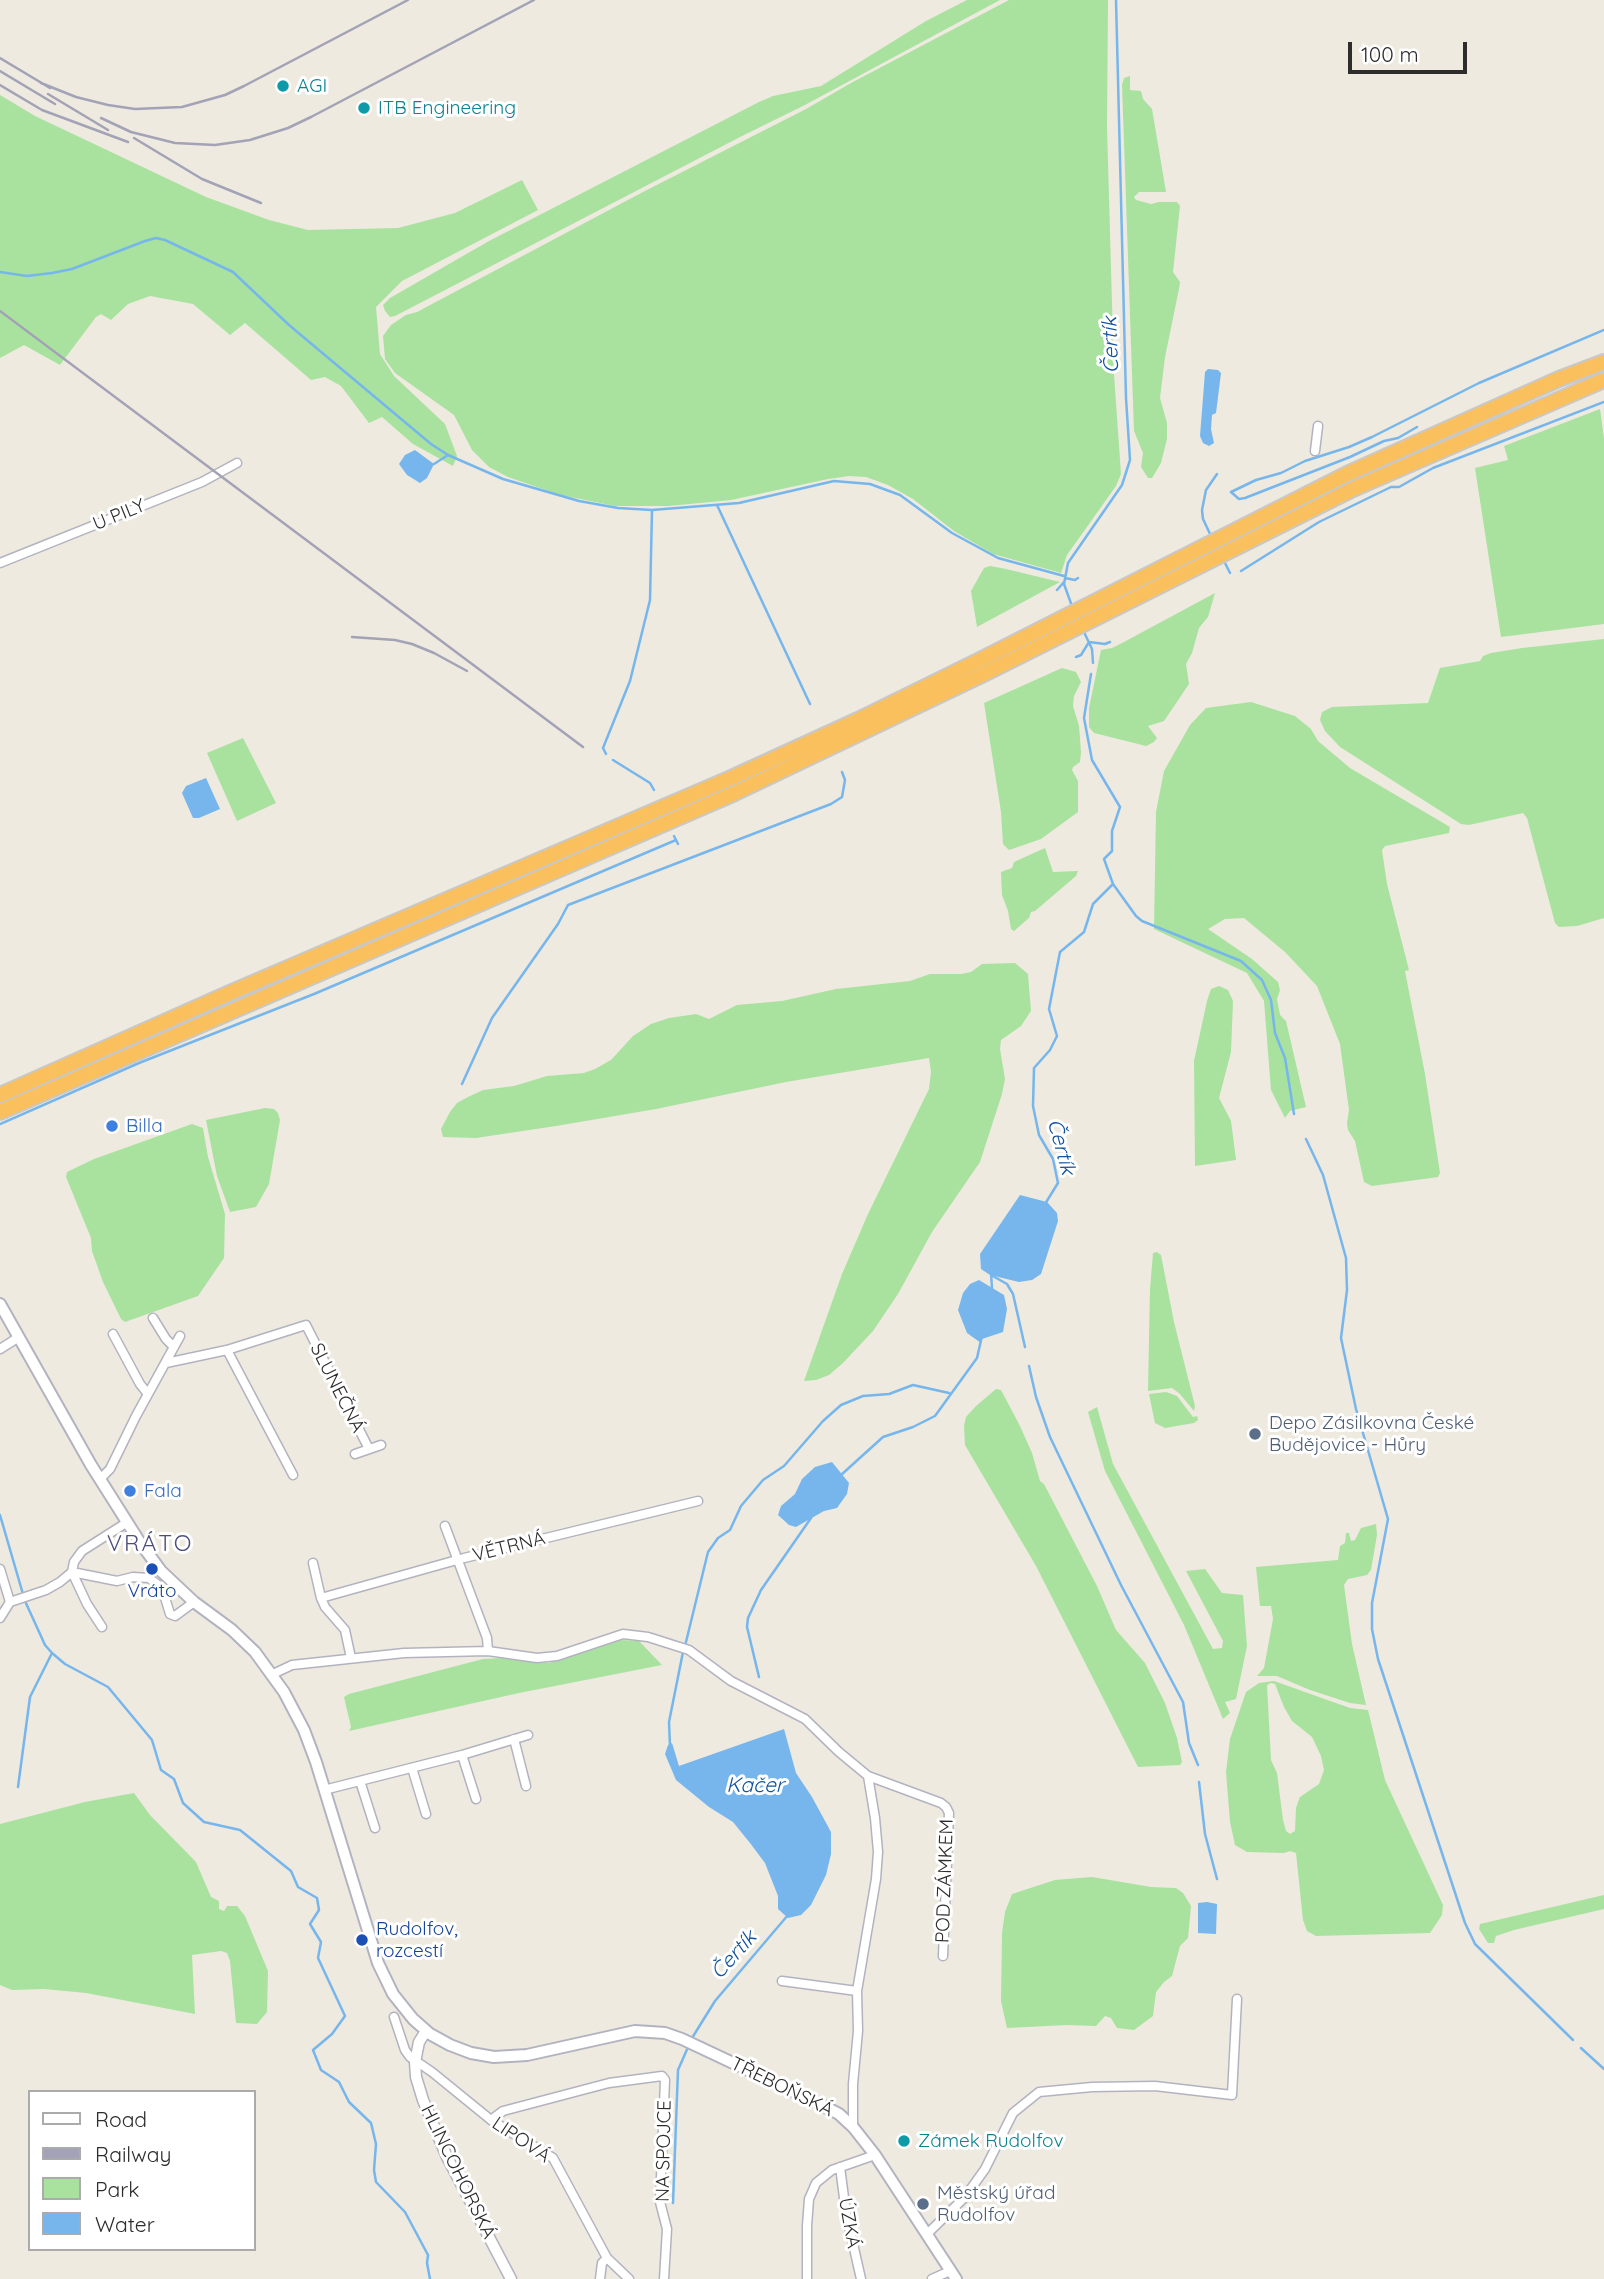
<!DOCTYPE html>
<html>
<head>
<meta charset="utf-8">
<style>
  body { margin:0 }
  #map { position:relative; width:1604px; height:2279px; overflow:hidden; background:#eeeae0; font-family:Quicksand,sans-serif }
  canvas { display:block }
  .legend { position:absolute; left:28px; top:2090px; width:228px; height:161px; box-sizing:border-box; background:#fff; border:2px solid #ababab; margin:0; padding:9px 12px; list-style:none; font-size:21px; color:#2d2d2d }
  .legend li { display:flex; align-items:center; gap:14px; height:35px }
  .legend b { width:35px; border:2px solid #ababab }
  .scale { position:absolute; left:1348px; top:42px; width:119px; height:32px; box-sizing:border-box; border:4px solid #2d2d2d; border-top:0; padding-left:9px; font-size:21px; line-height:24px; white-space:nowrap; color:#2d2d2d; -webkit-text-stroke:5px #fff; paint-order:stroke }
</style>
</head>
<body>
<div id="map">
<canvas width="1604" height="2279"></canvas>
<ul class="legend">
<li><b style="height:9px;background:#fff"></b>Road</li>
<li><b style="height:9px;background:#a3a2b6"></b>Railway</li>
<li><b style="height:19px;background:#a8e29e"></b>Park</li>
<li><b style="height:19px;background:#76b6ec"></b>Water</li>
</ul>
<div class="scale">100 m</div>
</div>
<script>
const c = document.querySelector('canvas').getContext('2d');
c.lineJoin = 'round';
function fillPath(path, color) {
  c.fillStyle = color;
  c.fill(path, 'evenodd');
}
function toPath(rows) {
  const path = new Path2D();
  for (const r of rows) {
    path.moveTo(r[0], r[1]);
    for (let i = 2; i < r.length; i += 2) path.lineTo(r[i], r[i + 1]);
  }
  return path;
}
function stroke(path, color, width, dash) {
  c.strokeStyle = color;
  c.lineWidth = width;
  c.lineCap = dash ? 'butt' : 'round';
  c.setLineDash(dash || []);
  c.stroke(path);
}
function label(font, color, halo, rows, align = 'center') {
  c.font = font + ' Quicksand,sans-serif';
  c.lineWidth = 6;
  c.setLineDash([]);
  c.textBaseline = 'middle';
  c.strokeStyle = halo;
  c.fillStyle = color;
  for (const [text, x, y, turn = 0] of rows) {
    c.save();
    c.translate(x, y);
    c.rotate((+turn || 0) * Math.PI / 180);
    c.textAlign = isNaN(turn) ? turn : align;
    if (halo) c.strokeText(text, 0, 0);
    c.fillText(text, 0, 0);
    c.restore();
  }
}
const green = toPath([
  [967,0,1000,0,803,106,742,136,395,316,390,317,385,311,383,305,390,298,489,241,759,102,773,96,821,86,926,21],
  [1009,0,1108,0,1107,127,1114,374,1121,474,1116,486,1067,555,1061,573,993,554,954,531,913,499,888,485,866,477,849,476,828,479,731,500,669,506,615,506,560,495,508,477,489,467,472,450,454,415,395,373,385,359,383,336,391,325,406,315,417,312,643,192,806,109,851,83],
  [1130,76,1130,90,1141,91,1143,99,1152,109,1166,192,1139,192,1134,197,1136,200,1151,204,1159,202,1177,202,1180,206,1173,272,1180,282,1179,289,1165,357,1160,398,1167,423,1167,439,1161,463,1152,478,1148,478,1141,467,1143,453,1134,431,1122,85,1124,78],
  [0,95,35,116,206,197,269,220,308,230,398,228,455,213,522,180,538,210,402,281,376,307,380,354,394,376,445,424,457,456,453,466,413,444,382,417,369,423,341,386,325,377,311,380,245,323,230,335,193,304,150,296,128,304,111,320,101,314,96,317,60,365,24,345,0,358],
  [1600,409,1604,439,1604,624,1501,637,1475,468,1508,460,1504,446],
  [990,566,1006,569,1060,582,977,627,971,591,984,568],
  [1215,593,1208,617,1199,628,1192,653,1186,664,1189,684,1164,721,1148,726,1157,738,1154,742,1146,746,1094,733,1089,727,1089,708,1101,650,1112,648,1124,642],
  [1604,639,1604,918,1577,926,1559,927,1555,923,1527,818,1523,813,1469,825,1461,824,1340,747,1325,731,1320,720,1322,712,1332,707,1428,703,1440,668,1480,661,1483,656,1491,653,1522,648],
  [1062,668,1076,672,1081,682,1074,696,1073,706,1079,726,1081,752,1080,762,1073,767,1072,770,1078,781,1078,812,1041,839,1009,850,1003,844,1001,812,984,703],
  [1251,702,1295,716,1311,729,1318,741,1350,768,1450,827,1449,833,1385,846,1382,850,1387,884,1409,970,1405,971,1425,1074,1440,1173,1438,1177,1372,1186,1364,1182,1355,1141,1348,1130,1347,1123,1349,1110,1340,1044,1317,986,1285,952,1244,918,1225,919,1208,929,1252,959,1278,982,1280,990,1277,999,1280,1015,1286,1021,1306,1107,1290,1111,1285,1118,1271,1090,1264,1001,1247,973,1154,929,1156,812,1164,771,1190,725,1206,708],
  [243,738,276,803,237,821,207,753],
  [1045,848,1053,872,1078,871,1076,876,1035,911,1031,912,1029,918,1014,931,1011,929,1008,911,1002,895,1001,872,1012,868,1014,862],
  [1015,963,1028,974,1031,1011,1021,1026,1001,1040,1000,1049,1005,1079,1002,1094,980,1162,932,1232,898,1294,873,1331,843,1363,829,1375,816,1380,804,1381,842,1274,868,1214,929,1089,931,1072,929,1058,786,1082,656,1109,556,1126,476,1138,443,1137,441,1129,450,1112,457,1103,468,1097,483,1090,514,1086,547,1076,584,1073,595,1069,611,1060,633,1036,651,1024,669,1018,696,1014,709,1019,737,1005,782,1001,836,989,910,981,930,974,961,974,971,972,982,964],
  [1219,986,1228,990,1233,1001,1231,1052,1219,1098,1231,1121,1236,1160,1195,1166,1194,1061,1207,1001,1211,989],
  [265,1108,274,1109,278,1113,280,1120,269,1184,256,1207,230,1212,217,1176,206,1120],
  [192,1124,203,1128,208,1157,225,1214,224,1258,198,1296,125,1322,121,1319,103,1282,92,1251,91,1238,66,1177,67,1172,94,1159],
  [1157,1252,1161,1255,1174,1322,1195,1406,1194,1411,1180,1394,1172,1388,1148,1391,1150,1289,1153,1253],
  [996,1389,1001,1390,1020,1426,1032,1453,1040,1481,1044,1484,1097,1586,1116,1630,1145,1663,1165,1703,1177,1738,1182,1762,1180,1765,1138,1767,1036,1566,965,1445,964,1426,966,1417,976,1406],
  [1166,1392,1177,1396,1193,1417,1197,1416,1198,1420,1194,1423,1165,1428,1155,1423,1149,1394],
  [1097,1407,1113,1464,1213,1649,1222,1648,1223,1641,1186,1571,1205,1569,1222,1593,1243,1595,1247,1646,1236,1699,1225,1702,1230,1713,1223,1719,1184,1625,1105,1471,1088,1412],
  [1376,1524,1377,1535,1371,1570,1367,1575,1348,1579,1344,1585,1352,1644,1366,1705,1350,1703,1310,1690,1277,1676,1257,1676,1264,1668,1273,1619,1271,1606,1260,1606,1256,1567,1338,1560,1340,1546,1345,1543,1346,1533,1349,1533,1351,1541,1355,1540,1361,1528],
  [621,1640,639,1641,662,1665,519,1693,349,1731,351,1727,344,1697,349,1694,483,1659,503,1658,549,1663],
  [1274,1681,1350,1708,1368,1710,1385,1780,1443,1905,1442,1915,1430,1933,1316,1936,1307,1931,1303,1920,1296,1853,1290,1851,1284,1853,1247,1852,1235,1845,1230,1822,1226,1772,1230,1739,1246,1692,1259,1683],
  [1271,1683,1275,1684,1284,1707,1292,1721,1312,1737,1321,1756,1324,1770,1319,1784,1300,1797,1296,1808,1295,1831,1290,1834,1286,1831,1283,1820,1277,1773,1271,1760,1267,1685],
  [134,1793,150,1815,196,1862,211,1897,219,1901,219,1909,224,1911,227,1906,237,1906,245,1916,268,1971,267,2012,257,2024,236,2023,230,1961,227,1953,221,1951,192,1955,195,2014,86,1993,44,1989,12,1990,0,1985,0,1824,85,1802],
  [1092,1877,1151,1887,1176,1888,1183,1893,1191,1906,1188,1938,1180,1946,1172,1976,1164,1982,1156,1992,1153,2016,1134,2030,1117,2028,1111,2018,1105,2016,1096,2026,1066,2025,1007,2028,1001,2001,1002,1933,1005,1912,1012,1894,1055,1880],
  [1604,1895,1604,1909,1514,1930,1496,1936,1494,1943,1488,1943,1479,1929,1480,1924]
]);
const water = toPath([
  [1208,369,1218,370,1221,373,1216,413,1212,415,1211,429,1214,443,1209,446,1203,443,1200,436,1205,372],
  [415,450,434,464,427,478,420,483,407,475,399,464,405,455],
  [206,778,220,809,199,818,193,818,182,793,186,786],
  [1020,1195,1047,1202,1057,1213,1058,1221,1041,1274,1032,1280,1019,1282,990,1275,981,1269,980,1254],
  [979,1280,1004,1295,1007,1309,1003,1332,982,1339,981,1343,967,1333,958,1310,963,1293,970,1284],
  [832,1462,849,1483,847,1494,837,1508,824,1511,796,1527,789,1525,778,1515,781,1506,795,1494,802,1479,815,1467],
  [784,1729,796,1773,812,1797,831,1832,831,1854,826,1875,811,1905,801,1915,788,1918,778,1909,778,1896,765,1863,750,1843,733,1822,709,1807,676,1780,665,1754,668,1745,672,1743,679,1766],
  [1207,1902,1217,1904,1216,1934,1198,1933,1198,1903]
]);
const stream = toPath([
  [0,272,27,276,52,273,72,269,145,241,156,238,165,240,233,272,289,325,431,444,448,455,503,479,579,501,618,508,652,510,739,503,834,481,870,484,900,495,952,533,998,558,1064,576],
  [434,464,448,455],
  [1231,492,1256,480,1281,473,1305,461,1349,447,1372,437,1479,383,1604,330],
  [1231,492,1239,499,1245,498,1350,457,1384,441,1398,438,1417,427],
  [717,505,810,704],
  [1211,536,1203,519,1202,510,1206,490,1217,474],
  [1224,561,1230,573],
  [1241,571,1319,522,1391,487,1399,487,1433,468,1604,402],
  [1065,578,1075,580,1078,578],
  [1057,590,1064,582],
  [1073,609,1064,584,1068,563,1122,485,1130,460,1126,398,1116,0],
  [1083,630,1092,649,1093,663],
  [1076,657,1081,655,1089,642,1105,644,1110,642],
  [606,754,603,748,630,681,650,600,652,510],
  [613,760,650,783,654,790],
  [674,836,678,844],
  [1113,884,1136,916,1142,921,1241,961,1262,980,1271,1000,1275,1033,1285,1058,1294,1114],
  [462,1084,492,1018,558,924,568,905,831,804,842,797,845,780,842,772],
  [0,1124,139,1063,314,994,676,840],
  [1306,1139,1323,1175,1346,1258,1347,1290,1341,1338,1356,1409,1388,1519,1372,1603,1372,1629,1378,1659,1465,1923,1475,1944,1573,2040],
  [1045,1204,1058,1183,1053,1159,1039,1135,1033,1106,1034,1068,1050,1050,1057,1036,1049,1009,1060,952,1084,932,1093,904,1113,884,1104,859,1112,851,1112,831,1120,807,1092,760,1084,718,1091,674],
  [991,1272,992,1289],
  [991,1275,1007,1284,1013,1294,1025,1347],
  [1029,1366,1036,1397,1050,1437,1121,1585,1183,1702,1189,1743,1198,1765],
  [841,1475,883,1437,913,1427,935,1416,977,1358,982,1336],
  [0,1515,25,1601,45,1645,52,1653,65,1664,108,1687,152,1740,161,1770,174,1779,183,1803,204,1822,240,1830,291,1871,298,1887,317,1898,319,1910,310,1924,321,1942,318,1958,345,2016,332,2034,313,2050,321,2070,339,2082,349,2102,371,2123,376,2144,374,2170,376,2182,405,2212,428,2255,427,2263,430,2279],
  [685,1646,708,1552,718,1538,730,1530,741,1506,763,1480,784,1466,823,1421,841,1405,863,1396,889,1394,913,1385,949,1393],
  [759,1677,747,1627,748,1618,761,1590,811,1518],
  [670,1746,669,1722,683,1652],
  [1199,1782,1205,1834,1217,1879],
  [18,1787,30,1697,52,1653],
  [692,2038,715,2001,788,1915],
  [1581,2048,1604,2069],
  [673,2203,678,2070,689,2045]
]);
const minor = toPath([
  [1315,451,1318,426],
  [0,563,202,482,237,463],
  [153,1318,166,1339,174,1347],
  [113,1334,140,1384,148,1394],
  [0,1349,19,1337],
  [227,1350,293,1475],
  [166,1363,227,1350,306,1325,369,1449],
  [355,1454,381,1445],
  [100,1479,110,1469,136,1416,180,1336],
  [445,1526,487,1638,488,1651],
  [313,1563,321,1598,325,1607,345,1630,351,1658],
  [0,1569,10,1602],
  [72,1572,117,1581,133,1577,149,1578,162,1588,170,1614,175,1616,194,1602],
  [72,1572,87,1604,102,1627],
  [321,1598,464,1558,698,1501],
  [0,1618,10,1602,46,1590,60,1582,72,1572,74,1562,82,1551,126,1523],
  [273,1674,292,1665,404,1653,488,1651,537,1658,557,1656,623,1634,648,1637,689,1650,731,1681,805,1719,839,1752,868,1776,941,1803,946,1807,949,1813,943,1956],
  [514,1739,526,1786],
  [462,1755,476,1799],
  [412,1768,426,1814],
  [360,1781,375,1828],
  [324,1790,462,1755,528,1735],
  [782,1981,857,1991],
  [394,2017,405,2050,410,2057,432,2072,491,2120,553,2158,607,2258,629,2279],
  [491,2120,503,2111,609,2083,662,2076,665,2080,660,2202,667,2229,664,2279],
  [853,2127,853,2084,858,2031,857,1991,876,1879,878,1852,875,1818,868,1776],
  [840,2167,846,2213,861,2279],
  [927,2234,965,2197,985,2169,1013,2113,1039,2092,1092,2087,1155,2086,1232,2095,1237,1999],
  [600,2279,602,2263,607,2258],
  [807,2279,807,2226,809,2199,816,2183,832,2170,875,2155],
  [932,2279,950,2271]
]);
const tertiary = toPath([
  [426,2031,419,2042,415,2062,416,2077,423,2100,447,2157,511,2279]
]);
const secondary = toPath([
  [0,1304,91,1465,139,1541,161,1571,194,1602,232,1630,255,1652,284,1692,304,1730,316,1762,378,1963,393,1994,413,2019,430,2034,450,2045,471,2053,494,2057,527,2055,635,2031,665,2033,682,2039,818,2103,839,2114,853,2127,875,2155,956,2279]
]);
const motorway = toPath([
  [0,1095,232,992,729,779,858,720,978,661,1347,474,1559,379,1604,362],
  [0,1112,735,793,986,673,1353,489,1604,380]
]);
const rail = toPath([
  [0,58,50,88],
  [0,71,55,104],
  [41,83,76,97,108,105,135,109,182,107,225,95,244,86,408,0],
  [0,85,42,110,128,142],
  [48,94,108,130],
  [101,118,131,132,175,143,215,145,250,140,288,128,311,117,534,0],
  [134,138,202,179,261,203],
  [0,311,583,747],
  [352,637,395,640,412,644,434,653,467,671]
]);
const markers = [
  [283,86,7,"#0f9aa8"],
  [364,108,7,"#0f9aa8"],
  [112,1126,7,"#3f7fe0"],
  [1255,1434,7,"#5c6f8a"],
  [130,1491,7,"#3f7fe0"],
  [152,1569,7,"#1a4fb4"],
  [362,1940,7,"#1a4fb4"],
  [904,2141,7,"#0f9aa8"],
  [923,2204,7,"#5c6f8a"]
];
const cultureNames = [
  ["AGI",297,86],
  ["ITB Engineering",378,108],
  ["Zámek Rudolfov",918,2141]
];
const streetNames = [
  ["U PILY",119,515,-22],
  ["SLUNEČNÁ",337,1388,63],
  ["VĚTRNÁ",509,1547,-14],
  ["POD ZÁMKEM",945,1881,-88],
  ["TŘEBOŇSKÁ",782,2087,26],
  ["LIPOVÁ",521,2140,34],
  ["NA SPOJCE",664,2151,-89],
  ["HLINCOHORSKÁ",458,2172,64],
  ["ÚZKÁ",849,2223,80]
];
const shopNames = [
  ["Billa",126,1126],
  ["Fala",144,1491]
];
const serviceNames = [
  ["Depo Zásilkovna České",1269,1423],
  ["Budějovice - Hůry",1269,1445],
  ["Městský úřad",937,2193],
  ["Rudolfov",937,2215]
];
const transitNames = [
  ["Vráto",152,1591],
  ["Rudolfov,",376,1929,"left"],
  ["rozcestí",376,1951,"left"]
];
const waterNames = [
  ["Čertík",1111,345,-92],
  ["Čertík",1061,1147,75],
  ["Kačer",755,1786],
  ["Čertík",734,1955,-48]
];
const quarterNames = [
  ["VRÁTO",150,1544]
];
fillPath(green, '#a8e29e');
fillPath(water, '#76b6ec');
stroke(stream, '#76b6ec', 2.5);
stroke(minor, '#b3b3c0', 11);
stroke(tertiary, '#b3b3c0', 13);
stroke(secondary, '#b3b3c0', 14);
stroke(motorway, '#c8c8c8', 18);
stroke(minor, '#fff', 8);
stroke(tertiary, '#fff', 10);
stroke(secondary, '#fff', 10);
stroke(motorway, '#fac05e', 14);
stroke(rail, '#a3a2b6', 2.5);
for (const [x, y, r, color] of markers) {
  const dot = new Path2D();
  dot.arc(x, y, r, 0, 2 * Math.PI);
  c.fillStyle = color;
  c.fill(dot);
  stroke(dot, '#fff', 2.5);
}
label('19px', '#0d838f', '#fff', cultureNames, 'left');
label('19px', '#2d2d2d', '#fff', streetNames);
label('19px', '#366cbe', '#fff', shopNames, 'left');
label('19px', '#4e5e75', '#fff', serviceNames, 'left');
label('19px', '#164399', '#fff', transitNames);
label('italic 21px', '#11519c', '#fff', waterNames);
c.letterSpacing = '2px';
label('23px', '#4e4e7d', '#fff', quarterNames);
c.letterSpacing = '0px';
</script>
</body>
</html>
